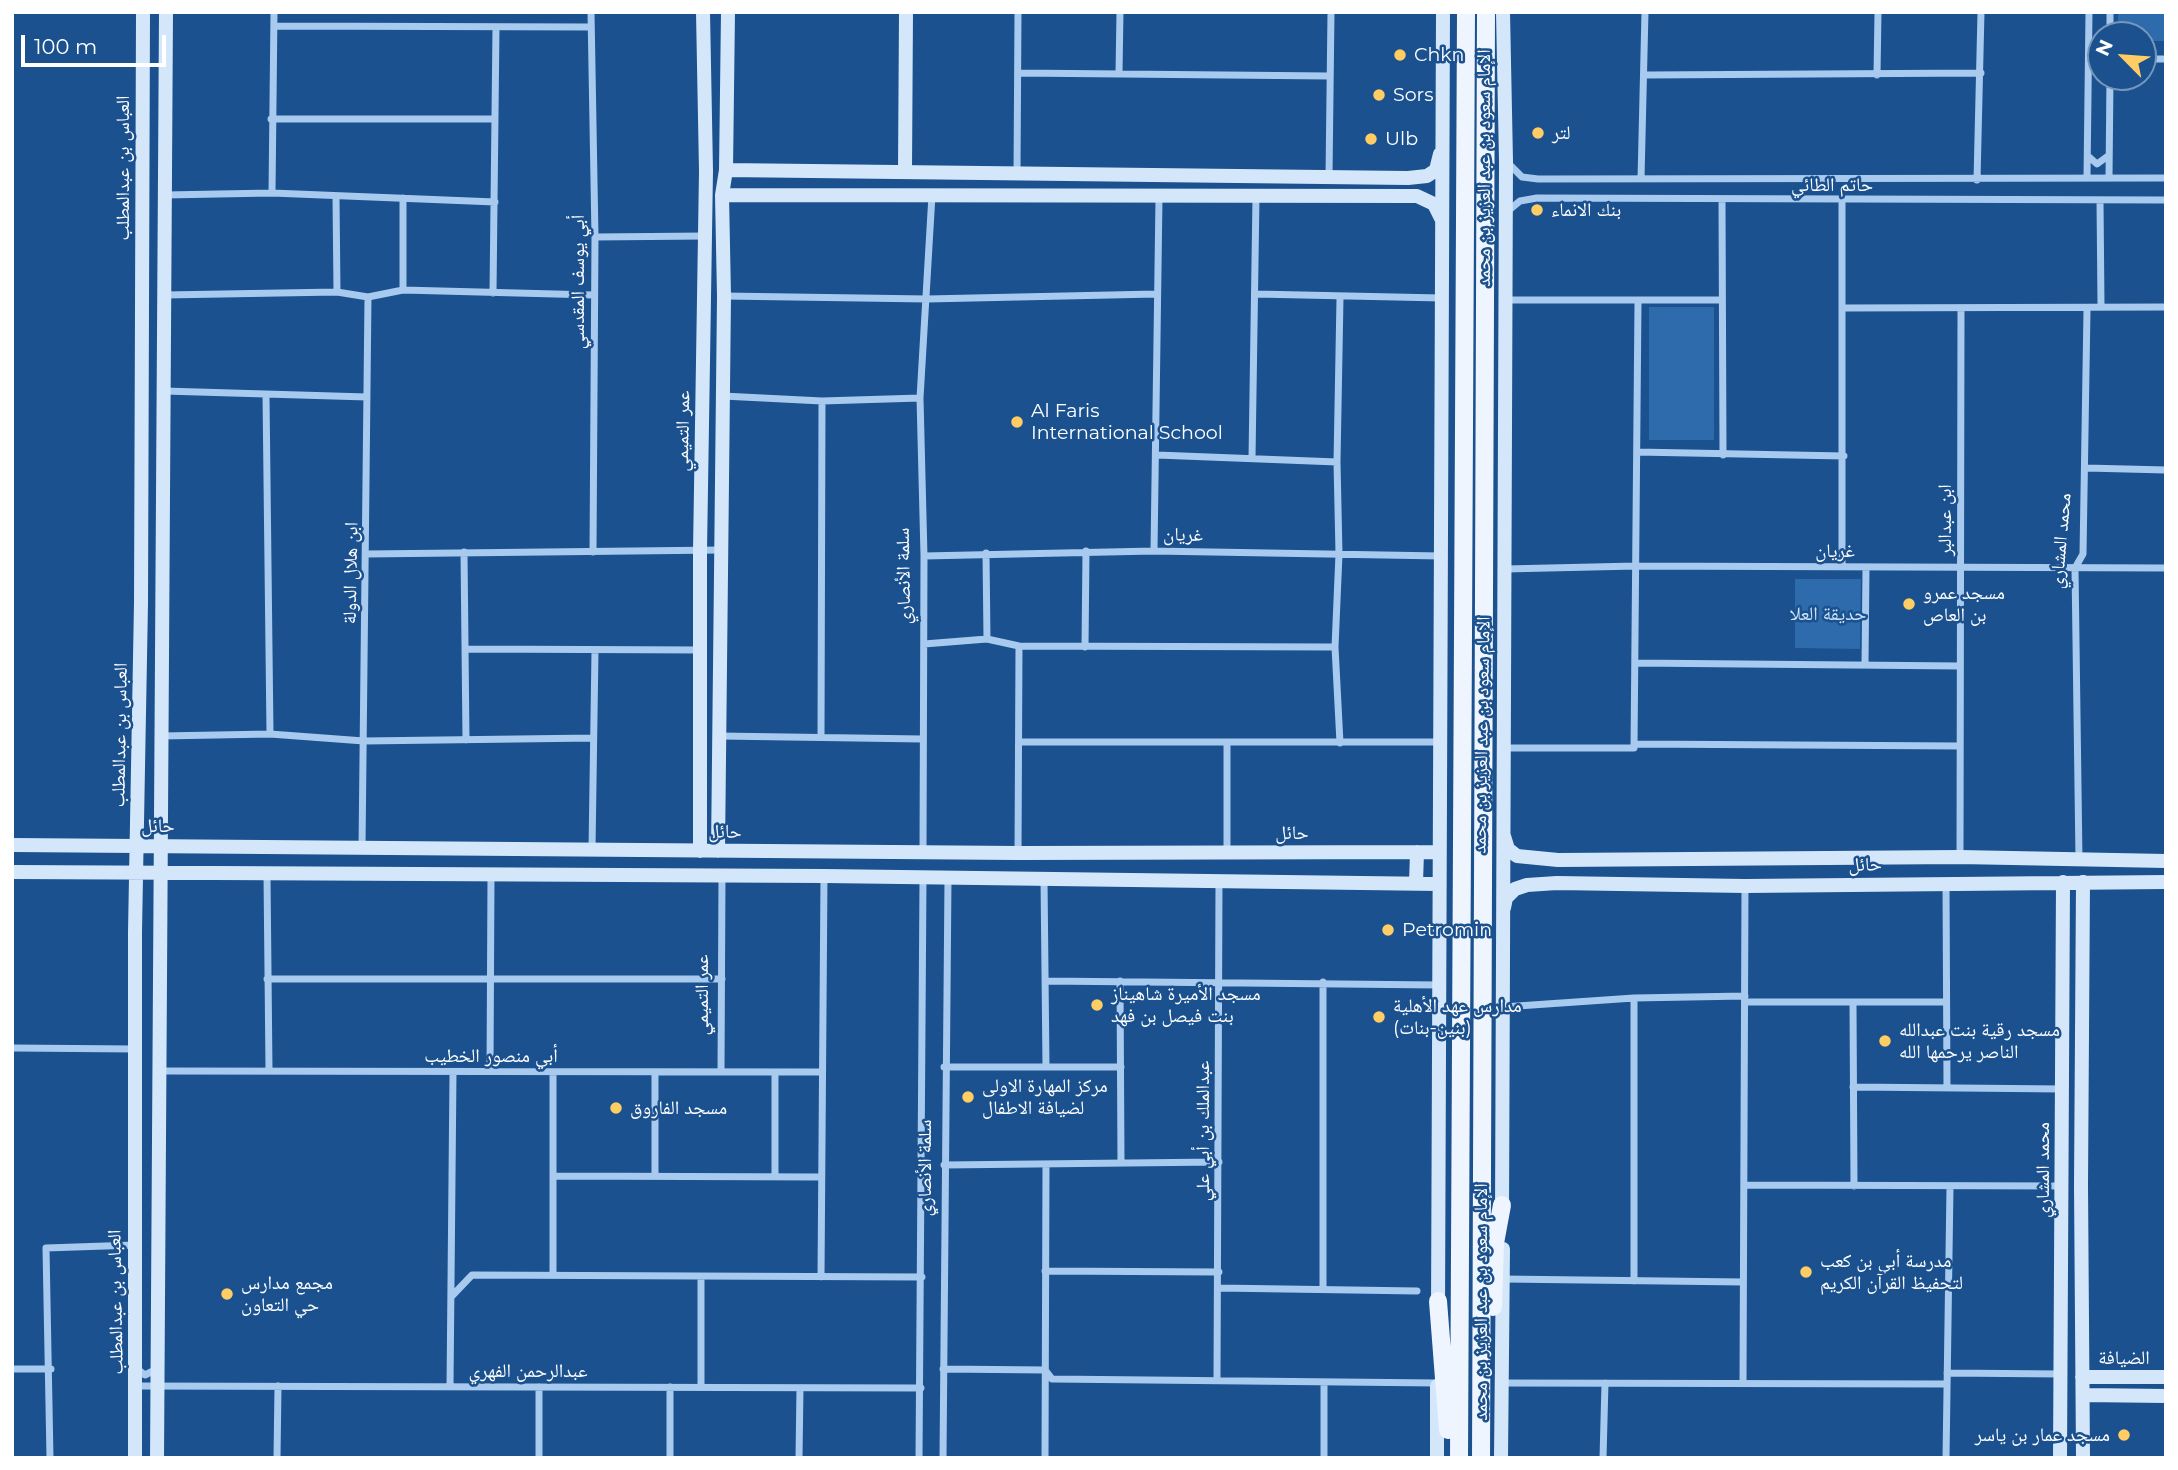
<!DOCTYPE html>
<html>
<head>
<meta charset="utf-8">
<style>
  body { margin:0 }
  #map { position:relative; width:2178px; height:1470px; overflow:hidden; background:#1a518e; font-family:Montserrat,sans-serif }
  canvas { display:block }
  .frame { position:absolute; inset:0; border:14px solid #fff; pointer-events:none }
  .north { position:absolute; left:2087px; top:21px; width:70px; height:70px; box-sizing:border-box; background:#1a518e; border:2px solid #7697bb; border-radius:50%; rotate:295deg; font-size:19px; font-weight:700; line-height:28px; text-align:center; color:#fff }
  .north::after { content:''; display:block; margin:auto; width:24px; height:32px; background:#ffcd64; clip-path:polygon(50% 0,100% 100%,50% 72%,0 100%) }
  .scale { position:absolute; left:21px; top:35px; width:145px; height:32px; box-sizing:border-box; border:4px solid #fff; border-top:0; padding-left:9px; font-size:21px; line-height:24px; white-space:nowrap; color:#fff; -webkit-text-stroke:5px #1a518e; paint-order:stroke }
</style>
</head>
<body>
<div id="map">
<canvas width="2178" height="1470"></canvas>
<div class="frame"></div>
<div class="north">N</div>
<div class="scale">100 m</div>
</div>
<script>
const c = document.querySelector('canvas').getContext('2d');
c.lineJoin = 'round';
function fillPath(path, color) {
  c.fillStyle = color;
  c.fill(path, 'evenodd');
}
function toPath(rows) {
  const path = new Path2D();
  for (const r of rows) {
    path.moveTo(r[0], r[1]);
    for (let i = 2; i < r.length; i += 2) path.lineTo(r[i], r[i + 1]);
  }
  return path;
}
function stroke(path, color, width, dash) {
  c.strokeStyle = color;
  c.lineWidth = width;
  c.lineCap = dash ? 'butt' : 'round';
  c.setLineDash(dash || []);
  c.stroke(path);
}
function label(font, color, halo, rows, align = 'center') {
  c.font = font + ' Montserrat,"Noto Naskh Arabic",sans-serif';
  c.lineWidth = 5;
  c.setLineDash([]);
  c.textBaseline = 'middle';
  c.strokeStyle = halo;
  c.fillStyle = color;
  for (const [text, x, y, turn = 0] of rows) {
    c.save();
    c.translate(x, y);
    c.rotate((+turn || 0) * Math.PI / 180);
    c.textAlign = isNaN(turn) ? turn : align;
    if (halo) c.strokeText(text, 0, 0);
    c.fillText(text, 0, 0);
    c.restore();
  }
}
const green = toPath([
  [2118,12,2166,12,2166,41,2143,41,2143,35,2118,35],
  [1649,307,1714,307,1714,440,1649,440],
  [1795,579,1861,579,1860,649,1795,648]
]);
const street = toPath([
  [591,12,595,237,593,552],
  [274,26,591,27],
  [2110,35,2110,12],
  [2143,59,2166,59],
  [1018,73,1329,76],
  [1119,73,1120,12],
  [1646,75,1981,73],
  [1877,75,1878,12],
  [271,119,495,119],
  [2088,156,2097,164,2108,156],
  [1508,163,1522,177,1538,179,2166,178],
  [1017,174,1018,12],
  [1329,176,1331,12],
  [2087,177,2089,12],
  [2109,178,2110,77],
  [1641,179,1645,12],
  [1977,180,1981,12],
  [272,193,274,12],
  [165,195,272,193,495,202],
  [336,197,337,292],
  [403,198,403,290],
  [1722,200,1723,455],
  [2100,200,2101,305],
  [1842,201,1842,567],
  [1509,210,1520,201,1537,198,2166,200],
  [595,237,705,236],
  [493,293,496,27],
  [1256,294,1441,298],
  [165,295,337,292,368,297,403,290,593,295],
  [724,296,927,299,1156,294],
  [1506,300,1721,300],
  [1844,308,2166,307],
  [164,391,367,397],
  [266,395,270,734],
  [723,396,822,401,920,398],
  [1637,452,1844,456],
  [1157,455,1337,462],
  [1252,458,1256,197],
  [2086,468,2166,470],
  [1154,551,1159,198],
  [464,552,466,740],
  [986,553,987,639],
  [367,554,721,550],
  [924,556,1154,551,1441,556],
  [1505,569,1636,566,2166,568],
  [924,644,987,639,1019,646,1335,647],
  [1085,647,1086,551],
  [466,649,702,650],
  [1635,663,1960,666],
  [1865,665,1866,567],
  [162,736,270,734,364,741,593,738],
  [720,736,922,739],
  [821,737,822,401],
  [1020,742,1439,742],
  [1340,743,1335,647,1339,554,1337,462,1340,298],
  [1634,744,1960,746],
  [1504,748,1634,748,1638,302],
  [362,848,368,297],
  [592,849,595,651],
  [923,852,924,556,920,398,932,195],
  [1227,852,1227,743],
  [1018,853,1019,646],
  [1960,857,1961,309],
  [2079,860,2075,568,2083,554,2087,310],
  [267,875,269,1070],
  [1044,879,1046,1067],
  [1946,884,1947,1088],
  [267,979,722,979],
  [1046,981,1438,985],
  [1120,981,1121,1163],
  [1634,998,1634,1281],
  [1745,1002,1946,1002],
  [1853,1003,1854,1186],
  [1503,1007,1634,998,1745,996],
  [12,1048,135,1049],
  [944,1067,1121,1067],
  [160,1071,822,1072],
  [490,1071,491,876],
  [655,1072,655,1176],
  [721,1072,722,876],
  [1853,1087,2063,1089],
  [944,1165,1219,1162],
  [553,1176,821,1177],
  [775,1176,775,1073],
  [1744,1185,2062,1186],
  [1045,1271,1219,1272],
  [553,1274,553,1072],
  [701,1277,701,1387],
  [821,1277,824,876],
  [1503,1279,1743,1282],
  [1219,1288,1417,1291],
  [1323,1289,1323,982],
  [451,1297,472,1275,922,1277],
  [136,1368,145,1375,157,1369],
  [12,1369,51,1369],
  [943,1369,1045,1370,1052,1379,1437,1383],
  [1947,1373,2061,1374],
  [1217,1380,1219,882],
  [1502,1383,1947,1384],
  [1743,1383,1745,886],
  [136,1386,921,1388],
  [450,1387,453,1073],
  [50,1458,46,1248,135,1245],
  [277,1458,278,1386],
  [539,1458,539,1387],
  [670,1458,670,1387],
  [799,1458,800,1388],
  [919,1458,923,879],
  [943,1458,948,879],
  [1045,1458,1046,1164],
  [1324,1458,1324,1382],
  [1603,1458,1605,1383],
  [1946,1458,1950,1187]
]);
const secondary = toPath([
  [726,170,1408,178,1427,176,1436,170,1440,154],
  [905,170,906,12],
  [722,195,1417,196,1434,204,1441,218],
  [1504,836,1508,849,1517,856,1558,860,1960,857,2166,861],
  [12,845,1018,853,1438,852],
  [700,851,700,551,706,171,703,12],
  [718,851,724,296,722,195,726,170,728,12],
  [12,872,824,876,1438,884],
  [2083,882,2081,1185,2083,1458],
  [1416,883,1417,852],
  [1504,908,1506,898,1515,889,1527,885,1557,883,1745,886,2166,882],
  [1502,1215,1506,161,1503,12],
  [1438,1309,1443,12],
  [2082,1377,2166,1377],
  [2083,1395,2166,1396],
  [135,1458,135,932,141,603,143,12],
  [157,1458,166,12],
  [1437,1458,1437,1386],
  [1501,1458,1503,1249],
  [2060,1458,2063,882]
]);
const primary = toPath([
  [1438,1301,1448,1430],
  [1493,1307,1495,1243,1502,1205],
  [1459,1458,1466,12],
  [1481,1458,1486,12]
]);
const markers = [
  [1400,55,7,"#ffcd64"],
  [1379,95,7,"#ffcd64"],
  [1538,133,7,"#ffcd64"],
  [1371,139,7,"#ffcd64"],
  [1537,210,7,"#ffcd64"],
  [1017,422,7,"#ffcd64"],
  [1909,604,7,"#ffcd64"],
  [1388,930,7,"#ffcd64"],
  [1097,1005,7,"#ffcd64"],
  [1379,1017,7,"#ffcd64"],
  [1885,1041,7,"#ffcd64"],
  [968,1097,7,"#ffcd64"],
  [616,1108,7,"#ffcd64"],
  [1806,1272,7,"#ffcd64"],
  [227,1294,7,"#ffcd64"],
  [2124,1435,7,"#ffcd64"]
];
const poiNames = [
  ["Chkn",1414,55],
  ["Sors",1393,95],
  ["لتر",1552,133],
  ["Ulb",1385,139],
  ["بنك الانماء",1551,210],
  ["Al Faris",1031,411],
  ["International School",1031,433],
  ["مسجد عمرو",1923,593],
  ["بن العاص",1923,615],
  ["Petromin",1402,930],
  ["مسجد الأميرة شاهيناز",1111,994],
  ["بنت فيصل بن فهد",1111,1016],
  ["مدارس عهد الأهلية",1393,1006],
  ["(بنين-بنات)",1393,1028],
  ["مسجد رقية بنت عبدالله",1899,1030],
  ["الناصر يرحمها الله",1899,1052],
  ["مركز المهارة الاولى",982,1086],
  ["لضيافة الاطفال",982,1108],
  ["مسجد الفاروق",630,1108],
  ["مدرسة أبي بن كعب",1820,1261],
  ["لتحفيظ القرآن الكريم",1820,1283],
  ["مجمع مدارس",241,1283],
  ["حي التعاون",241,1305],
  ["مسجد عمار بن ياسر",2110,1435,"right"]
];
const streetNames = [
  ["العباس بن عبدالمطلب",123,168,-90],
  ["الإمام سعود بن عبد العزيز بن محمد",1484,168,-90],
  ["حاتم الطائي",1832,185],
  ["أبي يوسف المقدسي",578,282,-90],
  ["عمر التميمي",683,431,-89],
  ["ابن عبدالبر",1945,520,-90],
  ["غريان",1183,535,1],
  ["محمد المشاري",2061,541,-85],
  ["غريان",1835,551],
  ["ابن هلال الدولة",351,573,-89],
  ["سلمة الأنصاري",904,576,-91],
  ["العباس بن عبدالمطلب",120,735,-89],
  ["الإمام سعود بن عبد العزيز بن محمد",1482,735,-89],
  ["حائل",158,826],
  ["حائل",725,832,1],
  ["حائل",1292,833],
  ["حائل",1865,865,-1],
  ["عمر التميمي",702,995,-90],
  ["أبي منصور الخطيب",491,1056],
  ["عبدالملك بن أبي علي",1203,1131,-90],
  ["سلمة الأنصاري",925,1168,-90],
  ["محمد المشاري",2043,1170,-90],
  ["العباس بن عبدالمطلب",116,1302,-91],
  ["الإمام سعود بن عبد العزيز بن محمد",1481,1302,-90],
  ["الضيافة",2124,1358],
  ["عبدالرحمن الفهري",528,1371]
];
const parkNames = [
  ["حديقة العلا",1828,614]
];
fillPath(green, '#2d6bac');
stroke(street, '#a7caee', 7);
stroke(secondary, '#d4e6fa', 14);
stroke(primary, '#eef5ff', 18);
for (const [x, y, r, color] of markers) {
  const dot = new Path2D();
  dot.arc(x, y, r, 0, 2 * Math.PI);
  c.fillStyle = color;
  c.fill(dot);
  stroke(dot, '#1a518e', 2.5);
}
label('19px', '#fff', '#1a518e', poiNames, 'left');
label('19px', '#fff', '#1a518e', streetNames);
label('19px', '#cde3fa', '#1a518e', parkNames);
</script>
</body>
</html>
